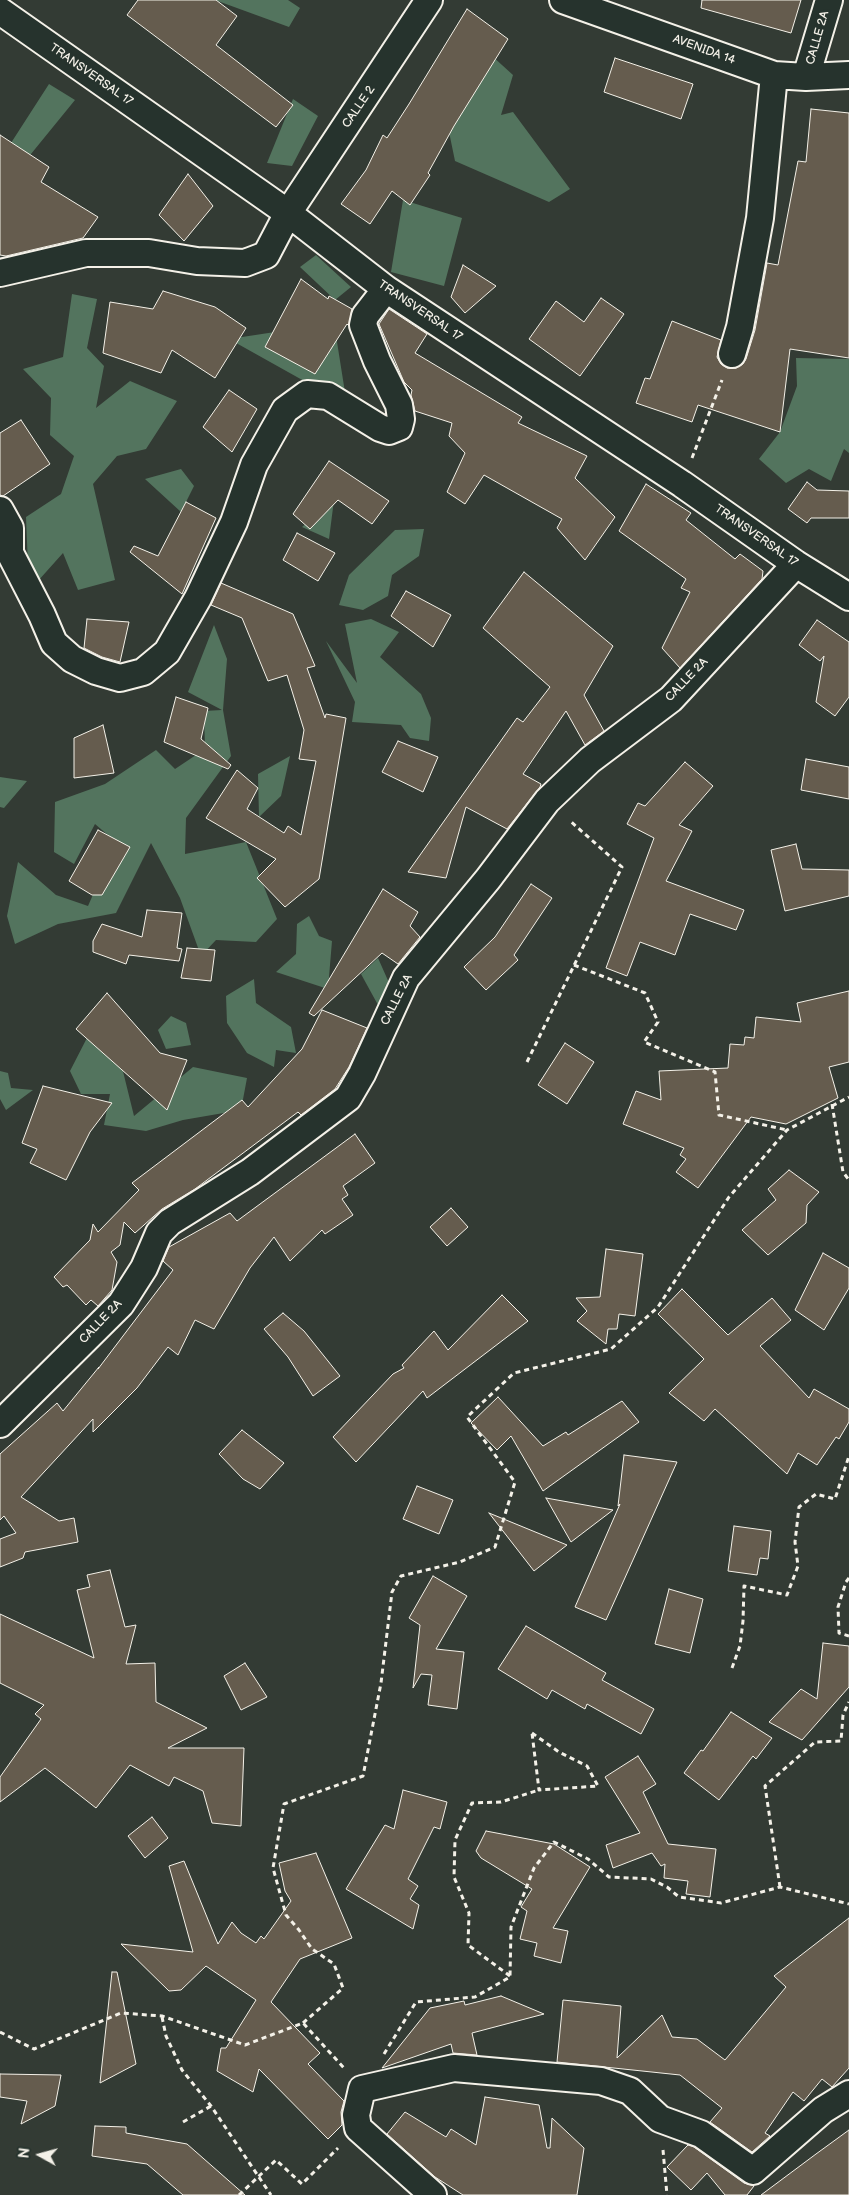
<!DOCTYPE html>
<html>
<head>
<meta charset="utf-8">
<style>
  body { margin:0 }
  #map { position:relative; width:849px; height:2195px; overflow:hidden; background:#333b34; font-family:"Balsamiq Sans",sans-serif }
  canvas { display:block }
  .north { position:absolute; left:15px; top:2130px; width:50px; height:50px; -webkit-text-stroke:4px #26332d; paint-order:stroke; rotate:277deg; font-size:14px; font-weight:700; line-height:20px; text-align:center; color:#f4f1e8 }
  .north::after { content:''; display:block; margin:auto; width:18px; height:22px; background:#f4f1e8; clip-path:polygon(50% 0,100% 100%,50% 72%,0 100%) }
</style>
</head>
<body>
<div id="map">
<canvas width="849" height="2195"></canvas>
<div class="north">N</div>
</div>
<script>
const c = document.querySelector('canvas').getContext('2d');
c.lineJoin = 'round';
function fillPath(path, color) {
  c.fillStyle = color;
  c.fill(path, 'evenodd');
}
function toPath(rows) {
  const path = new Path2D();
  for (const r of rows) {
    path.moveTo(r[0], r[1]);
    for (let i = 2; i < r.length; i += 2) path.lineTo(r[i], r[i + 1]);
  }
  return path;
}
function stroke(path, color, width, dash) {
  c.strokeStyle = color;
  c.lineWidth = width;
  c.lineCap = dash ? 'butt' : 'round';
  c.setLineDash(dash || []);
  c.stroke(path);
}
function label(font, color, halo, rows, align = 'center') {
  c.font = font + ' "Balsamiq Sans",sans-serif';
  c.lineWidth = 5;
  c.setLineDash([]);
  c.textBaseline = 'middle';
  c.strokeStyle = halo;
  c.fillStyle = color;
  for (const [text, x, y, turn = 0] of rows) {
    c.save();
    c.translate(x, y);
    c.rotate((+turn || 0) * Math.PI / 180);
    c.textAlign = isNaN(turn) ? turn : align;
    if (halo) c.strokeText(text, 0, 0);
    c.fillText(text, 0, 0);
    c.restore();
  }
}
const green = toPath([
  [215,0,288,0,300,8,289,27],
  [491,55,513,75,501,115,513,112,570,189,549,202,455,161,448,127],
  [49,84,75,100,0,192,0,160],
  [293,99,318,116,292,166,267,163],
  [403,200,462,218,444,286,391,272],
  [316,255,351,287,335,300,300,267],
  [72,294,97,299,87,348,104,366,96,408,130,381,177,401,146,449,117,456,93,484,115,580,78,590,63,553,29,591,26,517,61,494,74,456,50,435,51,398,23,369,63,357],
  [334,323,347,405,229,339],
  [796,358,849,359,849,453,844,449,831,481,809,469,786,483,759,459,780,432,797,386],
  [181,469,194,486,181,512,145,479],
  [334,500,329,539,302,527],
  [424,529,419,556,392,575,388,596,363,610,339,605,349,575,395,530],
  [371,619,399,632,380,657,421,694,431,718,429,741,410,738,401,725,352,722,355,702,326,641,357,683,345,624],
  [214,625,227,659,223,710,231,756,186,818,185,854,246,842,277,919,256,942,216,940,201,956,180,898,151,843,116,913,58,924,15,944,7,916,18,862,56,895,88,906,116,842,95,824,74,864,54,852,55,802,105,784,156,750,175,769,205,749,204,711,222,710,188,692],
  [290,756,281,796,259,817,258,774],
  [0,777,27,781,4,808,0,807],
  [309,916,319,936,332,941,328,989,276,972,296,954,297,924],
  [378,958,390,985,378,1005,361,974],
  [254,979,256,1003,291,1027,296,1053,276,1050,274,1067,247,1053,227,1023,226,996],
  [171,1016,186,1023,191,1045,166,1049,158,1030],
  [89,1034,115,1039,134,1116,193,1067,247,1078,241,1110,183,1120,146,1131,104,1125,110,1094,81,1094,70,1071],
  [0,1071,8,1073,11,1088,33,1090,6,1110,0,1099]
]);
const building = toPath([
  [138,0,216,0,237,16,216,45,293,105,276,127,127,15,138,0],
  [702,0,801,0,791,33,701,8,702,0],
  [467,9,508,39,454,126,428,173,430,175,410,205,392,191,370,224,341,204,366,170,383,135,387,138,409,104,467,9],
  [615,58,693,84,681,119,604,92,615,58],
  [811,109,849,113,849,358,790,349,780,432,698,405,692,422,636,403,645,378,650,379,672,321,721,340,717,357,721,364,727,368,736,368,743,364,746,359,755,330,767,263,778,265,798,161,806,162,811,109],
  [0,135,49,167,41,182,98,217,83,238,6,256,0,255,0,135],
  [188,174,213,206,184,241,159,215,188,174],
  [463,265,496,286,465,313,451,297,463,265],
  [301,279,328,299,329,296,352,309,349,326,347,324,315,374,265,347,301,279],
  [163,291,215,307,246,328,215,378,172,350,161,373,103,353,110,302,153,309,163,291],
  [601,298,624,314,580,376,529,339,556,301,584,322,601,298],
  [389,309,427,334,415,353,522,417,518,423,587,456,575,478,615,517,585,560,557,528,562,519,484,475,465,504,447,492,465,453,449,436,452,423,415,411,411,395,412,390,404,382,379,324,389,309],
  [229,390,257,409,232,452,203,427,229,390],
  [21,420,50,464,3,496,0,495,0,433,21,420],
  [329,461,389,501,372,524,338,500,310,529,293,514,329,461],
  [807,482,817,490,849,491,849,518,811,518,807,523,788,509,807,482],
  [646,484,691,513,686,520,735,559,740,554,763,571,762,579,680,668,662,648,690,592,681,588,686,579,619,531,646,484],
  [186,502,216,518,182,594,130,552,134,546,158,556,186,502],
  [297,533,335,553,318,581,283,560,297,533],
  [524,572,613,646,584,695,604,731,585,745,566,711,523,774,541,784,540,787,507,829,466,807,446,878,408,872,517,718,523,722,550,687,483,628,524,572],
  [221,583,293,614,315,666,307,668,325,718,326,714,346,718,319,879,285,907,257,878,276,859,206,818,237,770,258,788,247,809,284,833,288,826,301,835,316,761,299,759,304,730,287,675,268,681,242,618,211,605,221,583],
  [406,591,451,615,433,647,391,616,406,591],
  [87,619,129,622,120,662,102,657,84,648,87,619],
  [817,620,849,642,849,697,835,716,816,702,824,656,820,661,799,645,817,620],
  [176,697,208,708,201,739,231,765,228,769,164,742,176,697],
  [103,725,114,773,74,778,74,738,103,725],
  [398,741,438,757,423,792,382,772,398,741],
  [806,759,849,767,849,799,801,790,806,759],
  [685,762,713,786,679,825,692,831,666,881,744,910,736,930,690,914,675,955,640,942,627,976,606,968,654,838,627,824,638,803,645,806,685,762],
  [98,830,130,847,102,895,92,895,69,881,98,830],
  [796,844,802,869,849,870,849,896,785,911,771,850,796,844],
  [531,884,552,898,514,955,518,960,486,990,464,967,495,937,531,884],
  [383,889,418,912,410,926,420,937,398,964,382,953,314,1016,309,1013,383,889],
  [147,910,182,913,177,948,182,949,179,961,129,955,126,964,93,952,93,941,102,924,142,937,147,910],
  [187,948,215,950,211,981,181,978,187,948],
  [849,991,849,1062,829,1067,838,1098,786,1124,751,1117,698,1188,676,1172,686,1159,680,1155,684,1148,623,1124,636,1091,661,1100,659,1071,728,1068,730,1044,744,1045,745,1037,754,1038,756,1017,801,1022,797,1003,849,991],
  [107,993,160,1053,187,1060,167,1110,76,1029,107,993],
  [322,1010,367,1028,349,1067,335,1089,301,1115,298,1112,195,1189,162,1209,135,1233,124,1222,120,1245,111,1252,117,1262,112,1290,98,1306,91,1300,86,1305,67,1285,63,1287,54,1277,90,1240,93,1224,98,1232,139,1190,132,1183,242,1100,248,1107,302,1049,322,1010],
  [565,1043,594,1062,567,1104,538,1085,565,1043],
  [43,1086,112,1103,90,1132,66,1180,30,1163,37,1149,22,1143,43,1086],
  [355,1134,375,1163,343,1186,348,1195,342,1199,353,1215,325,1234,322,1230,290,1261,274,1237,250,1268,214,1329,195,1320,178,1355,168,1347,137,1388,93,1432,93,1419,21,1497,59,1521,74,1518,78,1542,25,1552,23,1558,0,1567,0,1539,16,1533,4,1516,0,1520,0,1454,57,1403,63,1411,99,1367,98,1369,173,1270,163,1261,169,1247,230,1213,237,1221,355,1134],
  [789,1170,819,1192,807,1205,806,1223,768,1255,742,1230,776,1200,768,1189,789,1170],
  [451,1208,468,1227,447,1246,430,1227,451,1208],
  [606,1249,643,1254,635,1316,619,1314,617,1329,608,1329,606,1344,577,1321,587,1311,576,1298,600,1297,606,1249],
  [823,1253,849,1268,849,1288,824,1330,795,1310,823,1253],
  [682,1289,728,1335,772,1298,791,1320,760,1346,809,1398,814,1389,849,1409,849,1422,839,1439,836,1437,817,1465,798,1453,787,1474,715,1409,704,1421,669,1393,704,1359,658,1314,682,1289],
  [502,1295,528,1321,427,1398,423,1391,356,1462,333,1437,393,1374,404,1368,402,1365,434,1331,448,1350,502,1295],
  [283,1313,304,1331,340,1376,313,1396,288,1357,264,1329,283,1313],
  [498,1397,543,1446,566,1432,568,1435,622,1401,639,1422,543,1491,511,1436,497,1450,471,1423,498,1397],
  [242,1430,284,1463,260,1489,243,1479,219,1454,242,1430],
  [624,1455,677,1462,606,1620,575,1607,620,1504,618,1506,624,1455],
  [417,1486,453,1500,439,1534,403,1519,417,1486],
  [546,1498,613,1510,571,1542,546,1498],
  [489,1513,567,1545,534,1571,489,1513],
  [734,1526,771,1531,768,1559,760,1558,757,1575,728,1571,734,1526],
  [110,1570,125,1627,136,1625,126,1664,155,1663,156,1702,207,1728,168,1748,244,1748,241,1826,212,1823,203,1791,174,1777,169,1786,130,1765,96,1808,45,1768,0,1802,0,1777,41,1719,35,1714,44,1705,0,1683,0,1614,94,1658,77,1590,90,1587,87,1575,110,1570],
  [433,1576,467,1596,436,1649,464,1652,457,1709,428,1705,432,1675,421,1674,413,1688,420,1625,409,1618,433,1576],
  [669,1589,703,1599,690,1653,655,1644,669,1589],
  [526,1626,606,1673,602,1680,654,1709,641,1734,587,1704,585,1709,552,1690,547,1699,498,1669,526,1626],
  [823,1643,849,1646,849,1687,802,1740,769,1722,801,1689,817,1699,823,1643],
  [245,1663,267,1697,241,1710,224,1676,245,1663],
  [731,1712,772,1738,756,1759,753,1756,719,1800,684,1773,701,1750,703,1751,731,1712],
  [638,1756,656,1784,643,1792,668,1844,716,1849,710,1897,686,1894,688,1881,664,1878,665,1864,661,1866,652,1853,613,1868,606,1845,640,1833,605,1777,638,1756],
  [403,1790,447,1802,440,1829,434,1827,408,1879,418,1886,410,1899,419,1905,413,1929,346,1889,385,1825,394,1829,403,1790],
  [152,1817,168,1838,145,1858,128,1836,152,1817],
  [486,1831,554,1844,590,1867,553,1928,568,1931,561,1963,534,1956,537,1943,520,1939,527,1911,521,1907,532,1889,481,1858,476,1851,486,1831],
  [316,1853,352,1938,300,1959,271,2002,320,2053,308,2064,344,2101,341,2112,342,2125,328,2139,259,2069,253,2092,217,2071,221,2048,226,2048,256,2000,206,1966,181,1990,169,1991,121,1944,193,1952,169,1866,184,1861,218,1944,232,1922,241,1933,256,1943,261,1936,264,1939,291,1901,285,1891,279,1863,316,1853],
  [849,1918,849,2068,832,2087,822,2079,804,2101,793,2092,765,2133,770,2136,752,2152,710,2122,722,2108,680,2075,557,2062,563,2000,621,2006,617,2058,662,2015,672,2037,697,2039,725,2060,786,1987,774,1976,849,1918],
  [112,1972,117,1972,136,2064,100,2083,112,1972],
  [501,1996,544,2014,472,2033,477,2055,453,2053,451,2044,382,2068,430,2008,464,2001,465,2005,501,1996],
  [0,2074,61,2075,55,2106,21,2124,27,2101,0,2097,0,2074],
  [485,2097,539,2105,547,2148,550,2148,552,2118,584,2148,577,2195,463,2195,435,2177,387,2134,405,2112,446,2137,451,2129,476,2145,485,2097],
  [95,2126,126,2127,126,2133,187,2144,245,2195,183,2195,147,2164,92,2156,95,2126],
  [849,2130,849,2195,761,2195,816,2154,849,2130],
  [688,2145,694,2147,744,2183,754,2186,747,2195,725,2195,707,2173,691,2190,667,2167,688,2145]
]);
const path = toPath([
  [692,458,722,380],
  [574,965,645,993,658,1022,644,1042,715,1072,719,1115,787,1130],
  [527,1062,622,867,569,820],
  [832,1104,843,1172,849,1180],
  [849,1578,846,1582,838,1607,839,1633,849,1636],
  [732,1668,740,1646,743,1621,744,1586,787,1595,798,1566,795,1542,799,1507,816,1494,835,1499,849,1456],
  [532,1733,559,1752,587,1766,598,1786,539,1790,532,1733],
  [780,1887,765,1786,815,1742,841,1741,843,1715,849,1702],
  [510,1976,468,1945,469,1913,454,1877,455,1840,472,1803,501,1802,539,1790],
  [162,2017,166,2036,182,2070,211,2106,271,2195],
  [303,2023,343,1988,334,1964,312,1949,299,1930,286,1915,273,1868,284,1804,363,1776,381,1683,392,1592,401,1576,460,1562,495,1547,515,1482,467,1417,514,1373,611,1349,658,1307,729,1197,787,1130,849,1097],
  [0,2032,34,2049,121,2013,162,2016,245,2045,303,2023,344,2068],
  [384,2054,416,2002,475,1997,510,1977,511,1927,534,1868,554,1842,588,1859,609,1877,651,1879,667,1887,679,1897,721,1903,780,1887,849,1904],
  [183,2122,211,2106],
  [663,2150,667,2195],
  [239,2195,276,2160,302,2184,338,2148]
]);
const street = toPath([
  [563,0,774,75,806,77,849,75],
  [0,11,288,213,386,289,682,484,796,564,849,597],
  [806,77,829,0],
  [0,273,86,253,149,253,197,261,245,263,266,255,288,213,429,0],
  [732,354,740,327,760,218,774,75],
  [0,510,10,528,10,553,42,615,54,643,72,659,96,671,120,678,143,672,167,652,198,598,234,522,254,465,285,410,307,394,328,396,380,428,389,431,399,427,401,419,399,405,377,361,363,325,365,316,386,289],
  [0,1424,121,1304,144,1268,159,1233,170,1222,250,1172,348,1098,362,1074,406,978,488,879,547,801,590,760,671,699,796,564],
  [433,2195,358,2128,356,2115,362,2089,454,2068,601,2081,630,2091,660,2119,701,2134,753,2171,823,2110,849,2094]
]);
const streetNames = [
  ["CALLE 2A",818,38,-74],
  ["AVENIDA 14",704,50,20],
  ["TRANSVERSAL 17",91,75,35],
  ["CALLE 2",359,107,-56],
  ["TRANSVERSAL 17",420,311,34],
  ["TRANSVERSAL 17",756,536,35],
  ["CALLE 2A",687,680,-46],
  ["CALLE 2A",397,1000,-63],
  ["CALLE 2A",101,1322,-46]
];
fillPath(green, '#53745e');
fillPath(building, '#655c4e');
stroke(building, '#f4f1e8', 1);
stroke(street, '#f4f1e8', 30);
stroke(path, '#f4f1e8', 3, [5, 4]);
stroke(street, '#26332d', 26);
label('12px', '#f4f1e8', '#26332d', streetNames);
</script>
</body>
</html>
